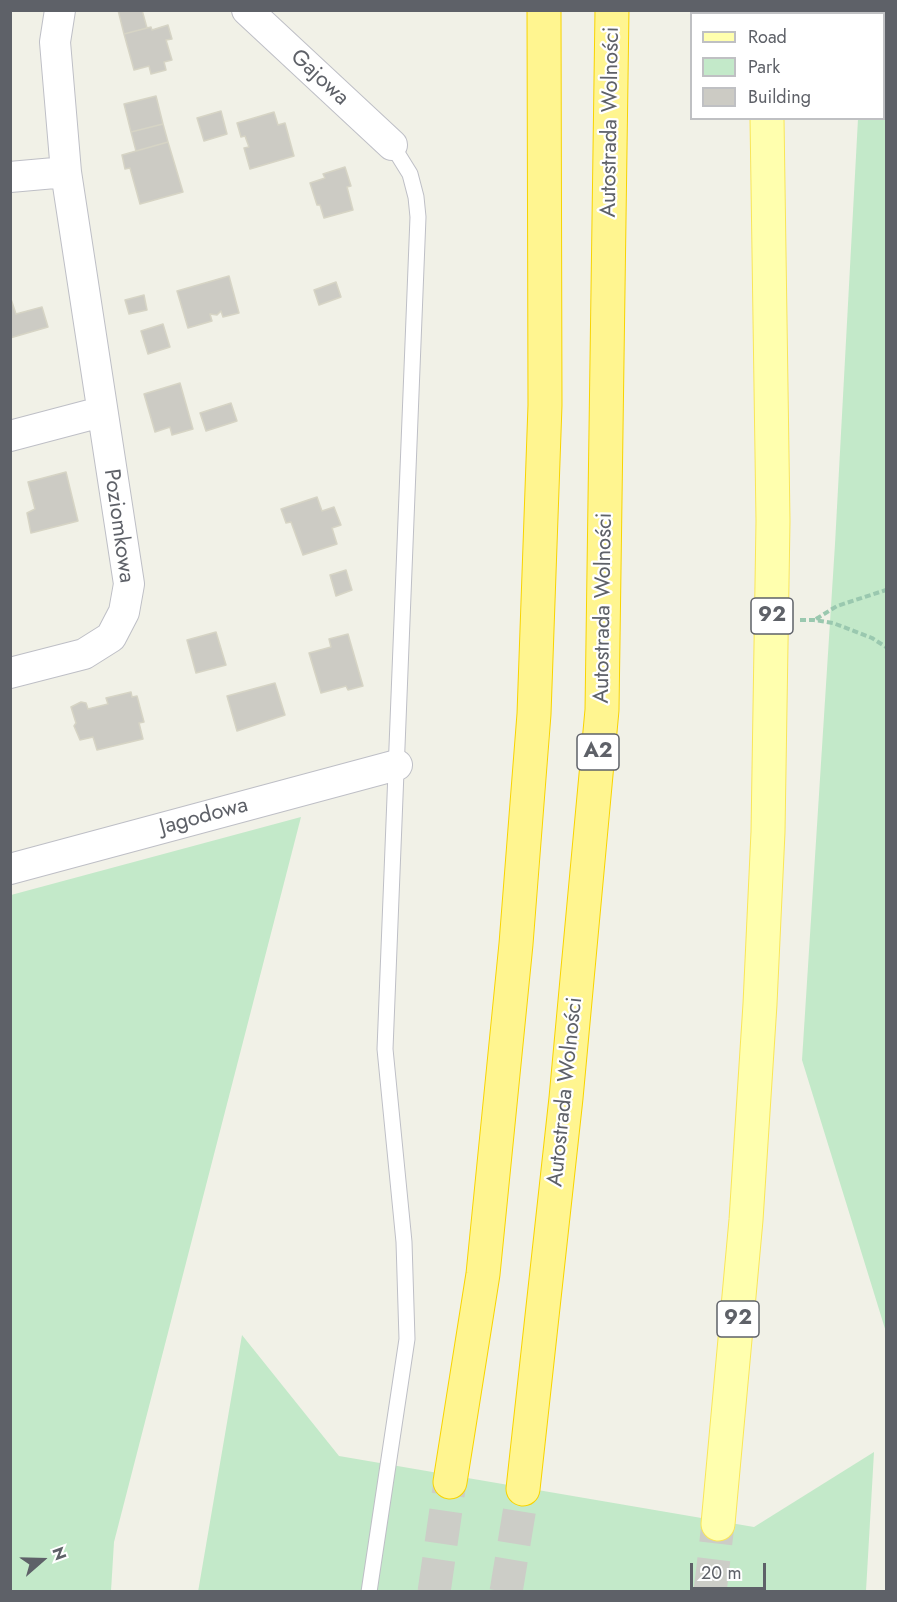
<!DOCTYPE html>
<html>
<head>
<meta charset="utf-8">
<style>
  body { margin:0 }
  #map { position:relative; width:897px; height:1602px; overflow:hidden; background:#f1f1e7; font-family:Jost,sans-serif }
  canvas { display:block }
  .frame { position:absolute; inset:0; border:12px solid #5e6168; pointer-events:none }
  .legend { position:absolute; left:690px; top:12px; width:195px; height:108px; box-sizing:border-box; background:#fff; border:2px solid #bfc0c3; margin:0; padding:8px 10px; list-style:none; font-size:18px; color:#5e6168 }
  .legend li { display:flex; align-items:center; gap:12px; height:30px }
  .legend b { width:30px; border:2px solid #bfc0c3 }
  .north { position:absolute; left:12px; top:1530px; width:60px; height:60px; -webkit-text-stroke:4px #fff; paint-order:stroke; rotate:70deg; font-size:16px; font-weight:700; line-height:24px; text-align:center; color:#5e6168 }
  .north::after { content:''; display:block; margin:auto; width:21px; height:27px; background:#5e6168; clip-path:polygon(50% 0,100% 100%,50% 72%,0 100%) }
  .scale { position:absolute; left:690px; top:1563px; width:76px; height:27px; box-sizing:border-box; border:3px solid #5e6168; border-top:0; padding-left:8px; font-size:18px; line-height:21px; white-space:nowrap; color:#5e6168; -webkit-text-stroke:4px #fff; paint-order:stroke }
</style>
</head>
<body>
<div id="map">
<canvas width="897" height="1602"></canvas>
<div class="frame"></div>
<ul class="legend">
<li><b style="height:8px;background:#ffffae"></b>Road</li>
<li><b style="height:16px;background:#c3e9c9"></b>Park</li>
<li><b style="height:16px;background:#cccbc4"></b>Building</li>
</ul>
<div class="north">N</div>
<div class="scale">20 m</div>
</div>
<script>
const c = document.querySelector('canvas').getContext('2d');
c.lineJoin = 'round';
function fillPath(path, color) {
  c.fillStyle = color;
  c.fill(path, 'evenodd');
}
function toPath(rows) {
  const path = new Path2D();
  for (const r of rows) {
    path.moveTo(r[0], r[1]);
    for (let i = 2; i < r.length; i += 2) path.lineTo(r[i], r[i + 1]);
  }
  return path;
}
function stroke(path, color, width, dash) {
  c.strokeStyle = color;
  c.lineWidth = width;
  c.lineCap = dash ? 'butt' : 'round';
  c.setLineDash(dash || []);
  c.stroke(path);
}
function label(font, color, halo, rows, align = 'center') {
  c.font = font + ' Jost,sans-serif';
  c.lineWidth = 4.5;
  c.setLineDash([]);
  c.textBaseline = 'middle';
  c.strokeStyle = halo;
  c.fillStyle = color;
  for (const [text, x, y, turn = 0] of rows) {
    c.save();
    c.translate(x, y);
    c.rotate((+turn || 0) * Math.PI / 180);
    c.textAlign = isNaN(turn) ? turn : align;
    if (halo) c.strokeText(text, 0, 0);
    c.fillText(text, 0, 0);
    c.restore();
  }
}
const green = toPath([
  [884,55,886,56,886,1332,802,1060,835,544,858,119,884,118],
  [301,817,114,1542,111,1591,11,1591,11,895],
  [242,1335,339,1456,754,1527,874,1452,866,1591,198,1592]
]);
const building = toPath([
  [118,10,142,10,147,28,124,34,118,10],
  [168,25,172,39,166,40,172,60,164,62,166,70,151,74,149,66,134,70,124,34,151,27,152,30,168,25],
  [156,96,163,124,131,132,124,104,156,96],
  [221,111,227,134,204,141,197,118,221,111],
  [274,112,278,125,285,123,294,156,250,169,244,148,249,147,245,136,241,137,237,123,274,112],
  [163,124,168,142,136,151,131,132,163,124],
  [168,142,183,192,140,204,130,168,125,169,122,155,168,142],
  [345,167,351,186,347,187,353,210,324,218,320,205,317,205,310,183,325,178,323,174,345,167],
  [229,276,239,313,223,317,221,311,217,315,210,314,212,321,188,328,177,291,229,276],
  [336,282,341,297,319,305,314,290,336,282],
  [144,295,147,310,129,314,125,300,144,295],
  [11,299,16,314,42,307,48,327,10,338,11,299],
  [163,324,170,347,148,354,141,331,163,324],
  [180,383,193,429,172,435,170,427,155,432,144,394,180,383],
  [231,403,237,421,206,431,200,413,231,403],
  [66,472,78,521,31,533,27,513,35,509,28,482,66,472],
  [317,497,322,511,334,507,341,525,332,528,337,544,303,555,291,522,286,523,281,509,317,497],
  [346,570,352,590,336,596,330,575,346,570],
  [216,632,226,665,196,673,187,640,216,632],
  [348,634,363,686,348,690,346,686,321,693,309,653,331,647,329,639,348,634],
  [275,683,285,715,237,731,227,696,275,683],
  [131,692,132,697,137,696,144,722,139,723,143,739,97,750,93,737,80,740,74,726,76,723,71,707,81,702,86,703,88,709,108,704,106,698,131,692]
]);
const primaryTunnel = toPath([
  [710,1592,718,1524]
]);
const highwayTunnel = toPath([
  [434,1592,450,1482],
  [506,1592,523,1489]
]);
const path = toPath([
  [816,619,837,606,886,590],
  [800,620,814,620,833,623,872,638,886,647]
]);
const lane = toPath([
  [369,1592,407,1339,404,1242,385,1049,418,217,416,197,410,174,392,145]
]);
const street = toPath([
  [247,10,392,145],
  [10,177,66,172],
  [10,436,101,412],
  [10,673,84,654,111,637,124,612,129,584,66,172,55,42,60,10],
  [10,869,397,765]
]);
const primary = toPath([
  [765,10,765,14],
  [718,1524,746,1220,760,1004,768,832,773,521,767,118]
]);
const highway = toPath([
  [450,1482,483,1274,516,944,534,714,545,405,544,10],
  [523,1489,566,1098,602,710,612,10]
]);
const shields = [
  [772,616,42],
  [598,752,42],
  [738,1319,42]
];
const shieldNames = [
  ["92",772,616],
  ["A2",598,752],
  ["92",738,1319]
];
const streetNames = [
  ["Gajowa",319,78,43],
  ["Autostrada Wolności",611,122,-89],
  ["Poziomkowa",118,526,82],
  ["Autostrada Wolności",604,608,-89],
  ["Jagodowa",204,817,-15],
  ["Autostrada Wolności",566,1092,-84]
];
fillPath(green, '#c3e9c9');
fillPath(building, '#cccbc4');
stroke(building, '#d6d4c5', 1.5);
stroke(primaryTunnel, '#cccdc7', 33, [33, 16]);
stroke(highwayTunnel, '#cccdc7', 33, [33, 16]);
stroke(lane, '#bebfc6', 17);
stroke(street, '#bebfc6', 32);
stroke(primary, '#f9e658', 35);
stroke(highway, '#f8d400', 35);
stroke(path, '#9ac8af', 4, [6, 3]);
stroke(lane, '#fff', 15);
stroke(street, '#fff', 30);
stroke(primary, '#ffffae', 33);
stroke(highway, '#fff590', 33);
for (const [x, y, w] of shields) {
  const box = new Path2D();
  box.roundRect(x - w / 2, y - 18, w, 36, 4.5);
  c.fillStyle = '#fff';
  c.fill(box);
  stroke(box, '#5e6168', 1.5);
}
label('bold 21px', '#5e6168', null, shieldNames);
label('22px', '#5e6168', '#fff', streetNames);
</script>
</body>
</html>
